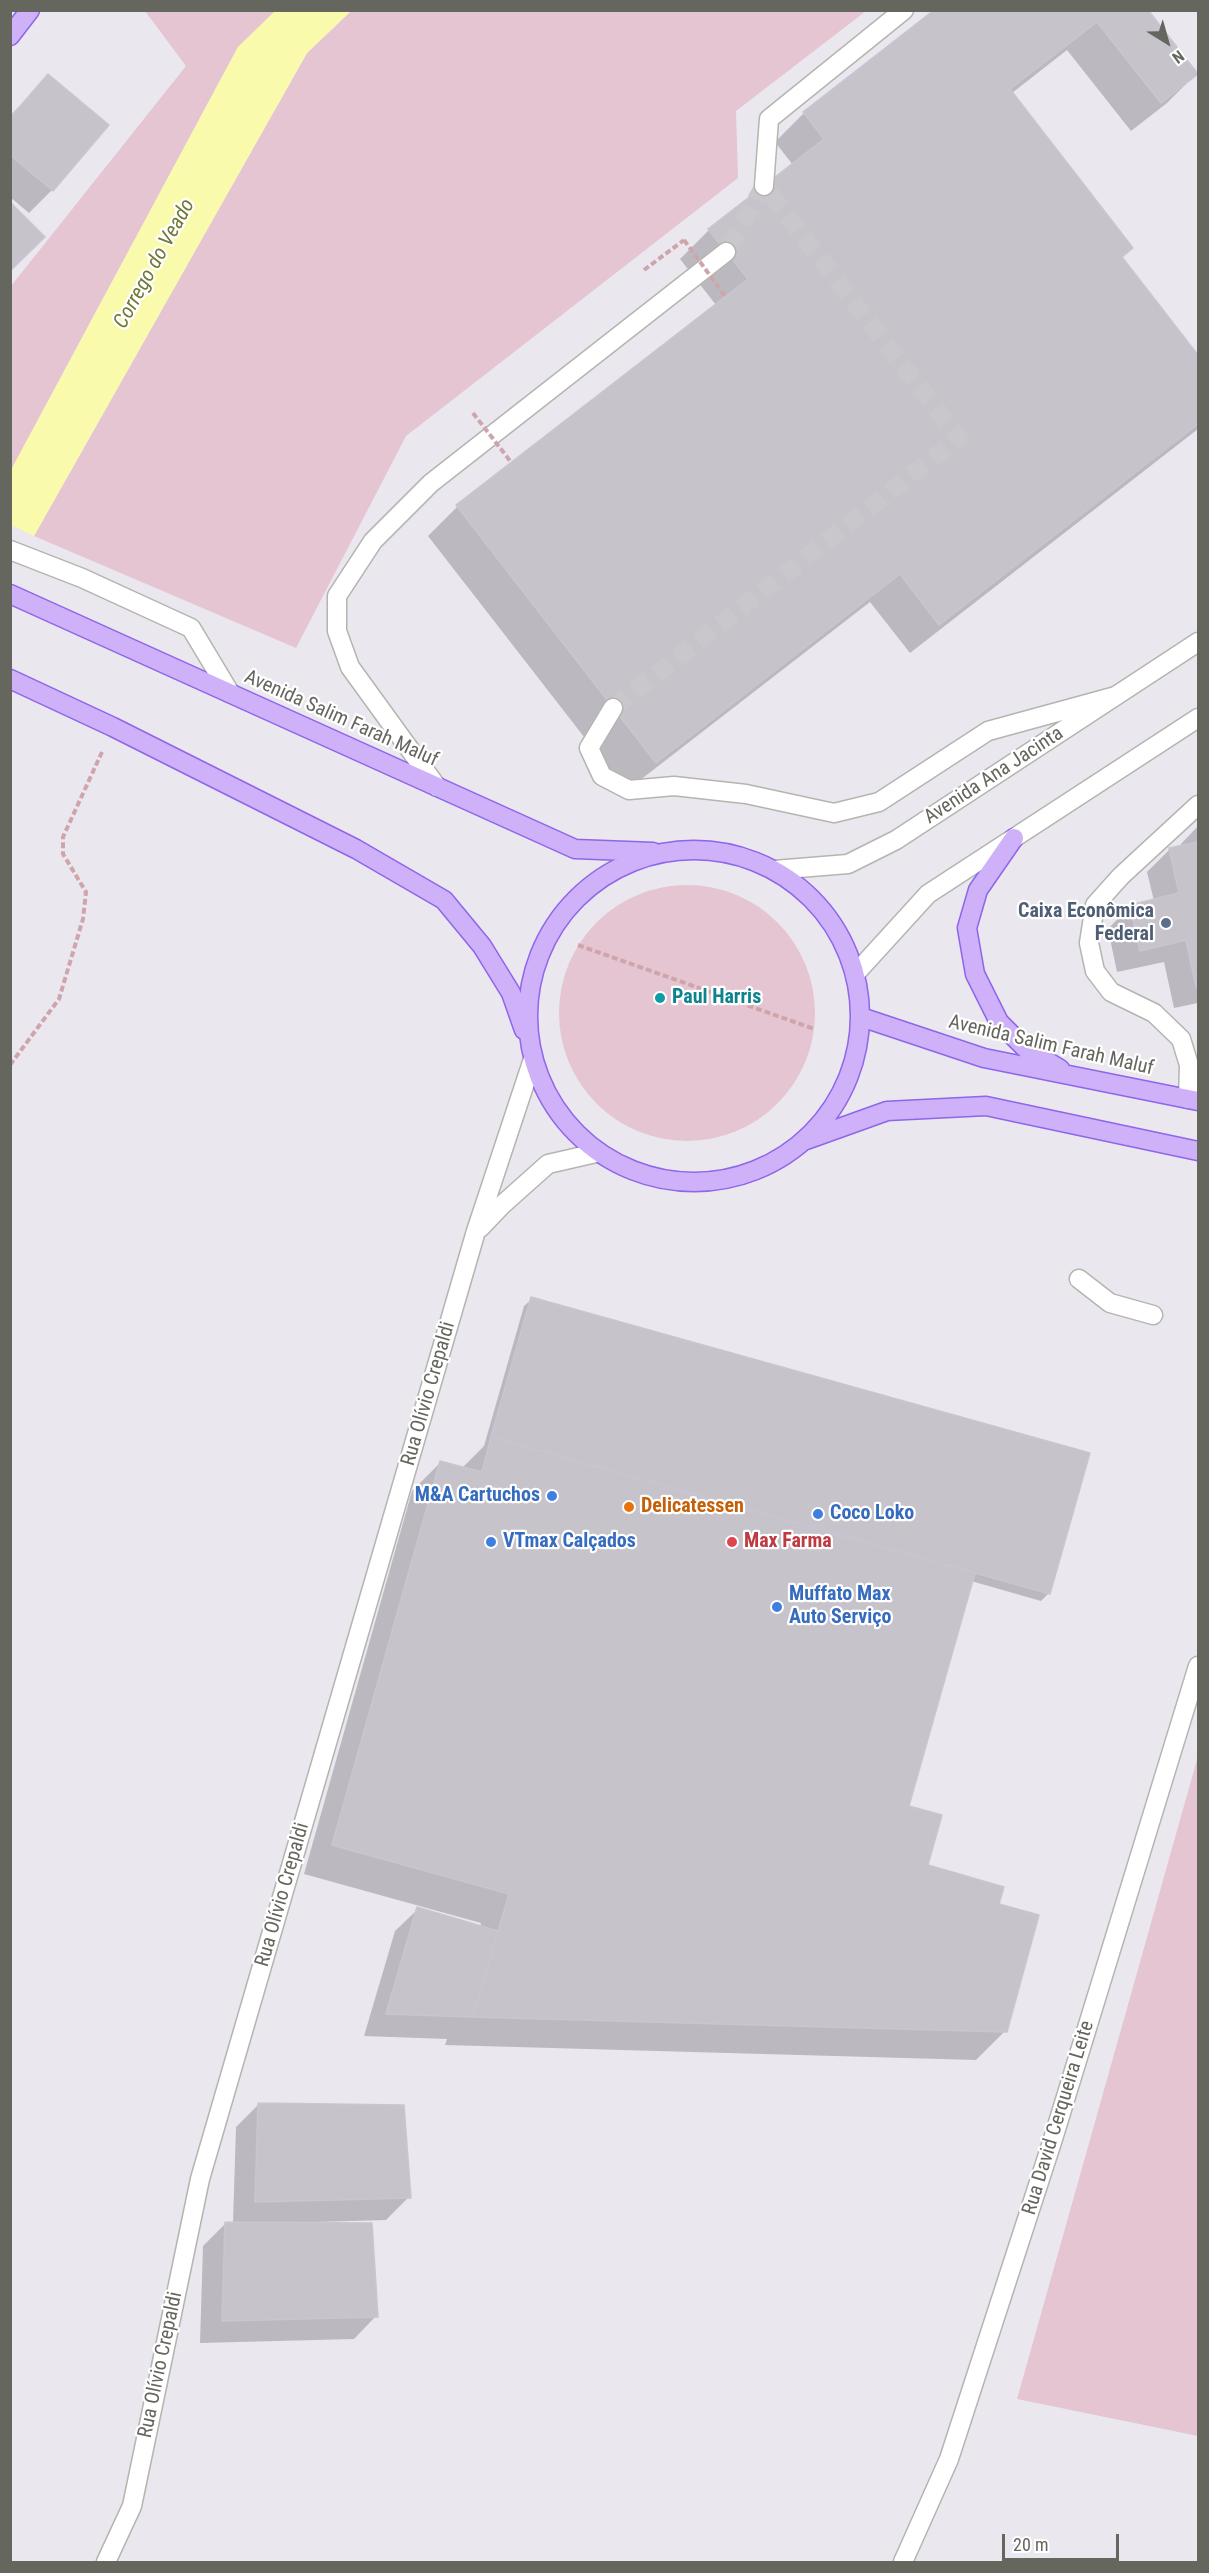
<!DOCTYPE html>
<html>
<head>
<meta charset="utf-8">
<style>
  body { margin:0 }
  #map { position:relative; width:1209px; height:2573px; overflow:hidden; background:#eae7ef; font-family:"Roboto Condensed",sans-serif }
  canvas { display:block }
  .frame { position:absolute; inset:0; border:12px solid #65665e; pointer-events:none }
  .north { position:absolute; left:1137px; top:12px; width:60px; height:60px; -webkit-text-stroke:4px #fff; paint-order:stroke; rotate:143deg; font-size:16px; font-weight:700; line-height:24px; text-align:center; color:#65665e }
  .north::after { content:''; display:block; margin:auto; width:21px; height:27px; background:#65665e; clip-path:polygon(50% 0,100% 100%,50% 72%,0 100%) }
  .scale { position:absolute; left:1002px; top:2534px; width:117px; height:27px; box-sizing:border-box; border:3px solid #65665e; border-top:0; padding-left:8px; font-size:18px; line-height:21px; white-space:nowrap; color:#65665e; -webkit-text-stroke:4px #fff; paint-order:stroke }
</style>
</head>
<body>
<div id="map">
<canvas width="1209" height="2573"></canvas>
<div class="frame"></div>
<div class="north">N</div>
<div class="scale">20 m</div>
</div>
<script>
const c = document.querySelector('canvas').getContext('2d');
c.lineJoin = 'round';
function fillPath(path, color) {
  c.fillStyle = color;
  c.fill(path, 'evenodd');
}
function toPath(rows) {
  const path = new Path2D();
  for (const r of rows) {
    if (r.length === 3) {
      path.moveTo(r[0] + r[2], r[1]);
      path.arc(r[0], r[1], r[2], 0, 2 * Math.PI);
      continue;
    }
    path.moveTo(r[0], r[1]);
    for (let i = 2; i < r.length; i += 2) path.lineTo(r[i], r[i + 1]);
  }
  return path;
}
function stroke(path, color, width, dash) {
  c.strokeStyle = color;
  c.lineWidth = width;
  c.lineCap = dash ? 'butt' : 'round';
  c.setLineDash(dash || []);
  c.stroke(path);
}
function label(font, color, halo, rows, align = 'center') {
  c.font = font + ' "Roboto Condensed",sans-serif';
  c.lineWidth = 4.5;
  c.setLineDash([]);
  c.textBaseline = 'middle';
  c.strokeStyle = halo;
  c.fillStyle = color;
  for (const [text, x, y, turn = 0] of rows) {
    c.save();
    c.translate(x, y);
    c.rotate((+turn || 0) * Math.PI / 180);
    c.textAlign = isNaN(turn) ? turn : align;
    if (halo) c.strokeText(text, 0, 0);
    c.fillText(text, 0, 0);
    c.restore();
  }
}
const green = toPath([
  [145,11,276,11,238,47,11,470,11,286,186,66],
  [351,11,866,11,736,111,738,178,406,436,296,648,34,536,307,53],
  [687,1013,128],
  [1198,1756,1198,2436,1017,2399]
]);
const water = toPath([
  [276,10,351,11,307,53,34,536,11,525,11,470,238,47]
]);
const shadow = toPath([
  [936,10,1146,10,1196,74,1167,103,1131,131,1067,50,1012,93,1131,248,1121,258,1198,358,1198,429,910,653,870,602,626,791,428,536,457,507,716,305,680,259,709,230,793,165,775,142,804,113],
  [48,76,52,190,29,213,10,197,10,116],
  [1198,826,1198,1003,1174,1008,1164,962,1117,972,1108,929,1130,906,1154,901,1147,872,1170,849,1181,847,1181,844],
  [532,1299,1049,1593,1041,1601,971,1581,907,1807,926,1866,998,1905,1005,2031,976,2060,445,2045,447,2039,364,2036,395,1931,418,1909,480,1927,481,1923,304,1874,412,1491,441,1462,462,1468,484,1446,524,1306],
  [259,2104,409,2197,386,2220,317,2222,376,2316,354,2339,200,2343,203,2246,226,2223,233,2223,236,2127]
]);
const building = toPath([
  [934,10,1148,10,1198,74,1161,103,1097,22,1010,89,1133,248,1122,257,1198,355,1198,424,939,625,900,574,656,763,456,505,748,279,708,229,824,139,803,112,934,10],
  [48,74,109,125,53,191,10,155,10,118,48,74],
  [10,202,45,237,10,271,10,202],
  [1198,842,1198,986,1196,987,1186,940,1140,951,1130,905,1179,893,1169,848,1198,842],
  [531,1297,1090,1453,1050,1594,491,1437,531,1297],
  [491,1437,975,1573,909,1806,942,1815,928,1865,1004,1887,999,1904,1039,1915,1007,2032,473,2017,509,1894,332,1845,440,1461,482,1472,491,1437],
  [417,1907,498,1931,473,2017,386,2014,417,1907],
  [258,2103,404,2105,411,2198,255,2202,258,2103],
  [225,2222,372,2223,378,2317,222,2321,225,2222]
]);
const minorTunnel = toPath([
  [613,708,959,438,764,186,726,252]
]);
const path = toPath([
  [644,270,684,240],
  [578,945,814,1029],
  [10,1065,59,999,83,919,86,892,63,854,63,837,102,752]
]);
const minor = toPath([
  [764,186,769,119,904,10],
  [10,550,82,578,191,628,230,693],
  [613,708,589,748,602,776,629,790,674,786,746,794,834,813,879,802,988,731,1116,696],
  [437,787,350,667,337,631,337,596,373,541,431,483,726,252],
  [774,870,848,864,896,840,1198,642],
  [856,973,928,894,1198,718],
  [1188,1099,1189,1065,1181,1039,1154,1013,1111,992,1095,971,1089,943,1095,905,1121,876,1198,805],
  [480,1228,502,1205,548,1164,596,1153],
  [1079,1279,1110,1303,1153,1315],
  [106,2562,132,2506,200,2179,476,1231,533,1059],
  [903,2562,949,2459,1053,2139,1198,1666]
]);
const major = toPath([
  [10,36,30,10],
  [10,594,575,849,653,852],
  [10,679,113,727,356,849,444,900,482,946,511,993,524,1030],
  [1014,838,978,890,967,928,975,974,999,1022,1025,1048,1060,1069],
  [694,1016,166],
  [861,1017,984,1058,1198,1101],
  [806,1140,887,1111,986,1106,1198,1151]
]);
const pathBridge = toPath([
  [684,240,725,296],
  [473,413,511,462]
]);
const markers = [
  [1166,923,6,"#5c6f8a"],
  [660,998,6,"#0f9aa8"],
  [552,1496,6,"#3f7fe0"],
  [629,1507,6,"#e8710a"],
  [818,1514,6,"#3f7fe0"],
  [491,1542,6,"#3f7fe0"],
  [732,1542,6,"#e0444e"],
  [777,1607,6,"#3f7fe0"]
];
const streetNames = [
  ["Avenida Salim Farah Maluf",341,719,24],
  ["Avenida Ana Jacinta",994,776,-33],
  ["Avenida Salim Farah Maluf",1051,1046,13],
  ["Rua Olívio Crepaldi",429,1394,-74],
  ["Rua Olívio Crepaldi",283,1895,-74],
  ["Rua David Cerqueira Leite",1059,2118,-73],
  ["Rua Olívio Crepaldi",161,2365,-78]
];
const serviceNames = [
  ["Caixa Econômica",1154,912],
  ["Federal",1154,935]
];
const cultureNames = [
  ["Paul Harris",672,998]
];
const shopNames = [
  ["M&A Cartuchos",540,1496,"right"],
  ["Coco Loko",830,1514],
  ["VTmax Calçados",503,1542],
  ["Muffato Max",789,1595],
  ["Auto Serviço",789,1618]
];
const foodNames = [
  ["Delicatessen",641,1507]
];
const healthNames = [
  ["Max Farma",744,1542]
];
const waterNames = [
  ["Corrego do Veado",155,264,-61]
];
fillPath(green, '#e5c5d2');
fillPath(water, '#f9faac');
fillPath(shadow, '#0003');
fillPath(building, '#c6c3cb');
stroke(building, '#c9c5d4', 1.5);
stroke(minorTunnel, '#c9c7cb', 18, [18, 9]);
stroke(minor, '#b4b5af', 21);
stroke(major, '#8d66e9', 21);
stroke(path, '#cfa5ab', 4, [6, 3]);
stroke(minor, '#fff', 18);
stroke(major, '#cfb1fa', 18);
stroke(pathBridge, '#cfa5ab', 4, [6, 3]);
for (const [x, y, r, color] of markers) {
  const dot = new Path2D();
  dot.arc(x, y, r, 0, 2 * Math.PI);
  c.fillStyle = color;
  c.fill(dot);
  stroke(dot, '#fff', 2);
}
label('20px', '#65665e', '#fff', streetNames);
label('bold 20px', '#4e5e75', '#fff', serviceNames, 'right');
label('bold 20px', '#0d838f', '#fff', cultureNames, 'left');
label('bold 20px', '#366cbe', '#fff', shopNames, 'left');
label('bold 20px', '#c56008', '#fff', foodNames, 'left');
label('bold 20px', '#be3a42', '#fff', healthNames, 'left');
label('italic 21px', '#727836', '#fff', waterNames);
</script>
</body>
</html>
